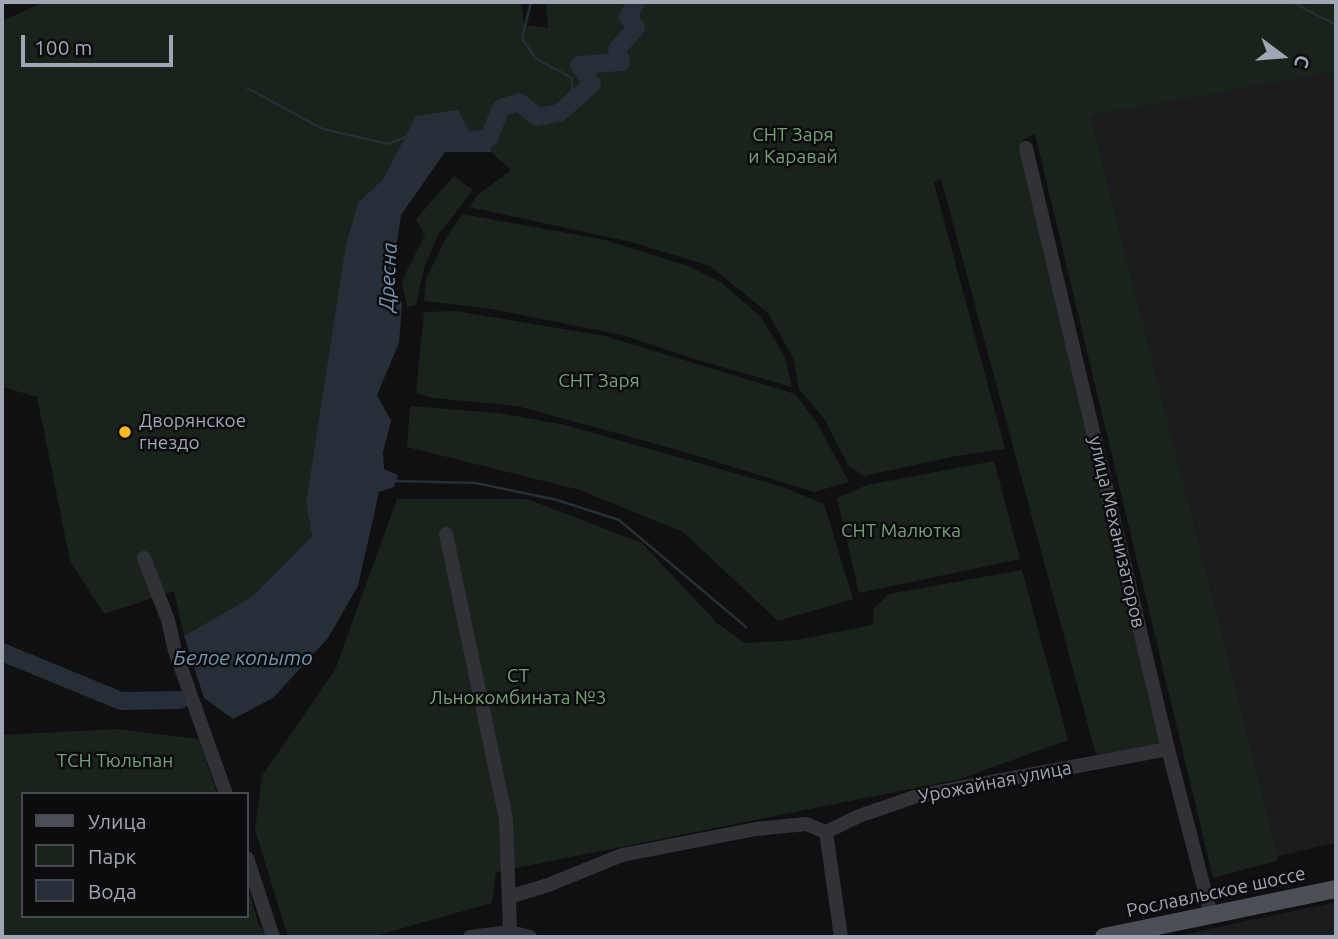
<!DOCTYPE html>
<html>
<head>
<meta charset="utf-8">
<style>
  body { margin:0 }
  #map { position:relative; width:1338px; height:939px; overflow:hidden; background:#101012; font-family:Ubuntu,sans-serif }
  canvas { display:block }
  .frame { position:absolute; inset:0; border:4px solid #a0a6b4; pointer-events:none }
  .legend { position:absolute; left:21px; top:792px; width:228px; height:126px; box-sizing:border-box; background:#0c0b0d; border:2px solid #474950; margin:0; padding:9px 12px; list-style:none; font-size:21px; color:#a0a6b4 }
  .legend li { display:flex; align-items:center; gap:14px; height:35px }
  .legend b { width:35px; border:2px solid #474950 }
  .north { position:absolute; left:1247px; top:21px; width:70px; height:70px; -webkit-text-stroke:5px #0c0b0d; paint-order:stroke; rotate:106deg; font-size:19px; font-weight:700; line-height:28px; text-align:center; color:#a0a6b4 }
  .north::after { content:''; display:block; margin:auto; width:24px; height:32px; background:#a0a6b4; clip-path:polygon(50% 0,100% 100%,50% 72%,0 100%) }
  .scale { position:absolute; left:21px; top:35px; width:152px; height:32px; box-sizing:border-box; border:4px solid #a0a6b4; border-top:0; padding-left:9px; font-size:21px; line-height:24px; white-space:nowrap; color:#a0a6b4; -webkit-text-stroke:5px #0c0b0d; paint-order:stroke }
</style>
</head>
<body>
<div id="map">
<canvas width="1338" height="939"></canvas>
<div class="frame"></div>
<ul class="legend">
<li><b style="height:9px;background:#4d4f57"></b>Улица</li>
<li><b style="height:19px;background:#1a221c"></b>Парк</li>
<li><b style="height:19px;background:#262f37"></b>Вода</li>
</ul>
<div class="north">С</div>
<div class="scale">100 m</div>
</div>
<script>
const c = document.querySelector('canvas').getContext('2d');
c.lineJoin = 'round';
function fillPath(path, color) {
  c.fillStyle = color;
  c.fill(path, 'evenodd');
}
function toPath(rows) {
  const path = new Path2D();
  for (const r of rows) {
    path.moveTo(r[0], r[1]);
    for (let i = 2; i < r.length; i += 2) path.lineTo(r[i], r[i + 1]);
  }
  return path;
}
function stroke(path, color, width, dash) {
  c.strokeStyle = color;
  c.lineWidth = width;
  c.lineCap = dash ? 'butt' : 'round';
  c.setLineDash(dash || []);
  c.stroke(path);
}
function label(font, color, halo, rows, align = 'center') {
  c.font = font + ' Ubuntu,sans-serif';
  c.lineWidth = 5;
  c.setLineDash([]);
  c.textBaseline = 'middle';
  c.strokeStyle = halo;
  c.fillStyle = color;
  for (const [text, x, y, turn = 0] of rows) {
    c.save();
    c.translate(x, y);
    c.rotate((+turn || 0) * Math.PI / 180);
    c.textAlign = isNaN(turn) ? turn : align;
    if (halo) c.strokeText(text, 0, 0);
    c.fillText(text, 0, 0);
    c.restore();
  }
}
const built = toPath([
  [1336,72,1336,843,1278,856,1091,116],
  [1336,902,1336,937,1171,937]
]);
const green = toPath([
  [44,2,521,2,524,25,548,28,546,2,1336,2,1336,72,1091,116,1278,856,1276,861,1213,878,1035,134,1023,140,1169,743,1096,755,941,179,934,183,1005,449,956,456,864,476,848,465,825,420,799,389,793,358,768,313,710,266,631,242,469,207,478,195,511,170,491,152,494,131,470,132,416,116,383,179,358,203,306,503,312,536,253,596,184,636,174,591,104,614,70,561,37,397,2,387,2,21],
  [454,176,473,190,438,235,424,268,416,305,407,307,402,281,425,235,416,219],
  [462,214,605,240,688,266,721,282,761,317,785,357,792,387,701,361,622,335,492,309,424,301,426,279,446,238],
  [456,311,605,336,795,394,817,423,849,482,814,492,678,450,517,406,433,398,416,393,424,312],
  [410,406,498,413,561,424,780,486,824,504,853,599,778,621,683,532,580,490,407,447],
  [994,461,1020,559,859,593,837,498,867,485],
  [397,499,527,499,642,543,718,624,745,643,796,640,873,625,874,608,889,594,1022,570,1068,740,960,779,496,872,492,903,371,937,288,937,255,830,262,776,335,670],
  [116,729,199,739,217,794,23,794,23,916,247,916,247,886,258,922,266,937,2,937,2,735]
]);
const water = toPath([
  [458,110,470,132,494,131,491,152,445,152,401,215,391,283,402,304,399,343,377,395,391,421,383,452,384,469,398,475,394,487,379,492,358,586,328,638,273,698,233,719,204,698,184,636,253,596,312,536,306,503,346,245,358,203,383,179,416,116]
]);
const stream = toPath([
  [531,2,522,38,535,58,572,78,572,101],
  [1292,2,1336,25],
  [247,88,323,129,388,144,405,137],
  [395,481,476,483,557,500,619,520,746,627]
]);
const river = toPath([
  [474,140,489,138,501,108,519,102,537,117,559,113,592,84,579,65,621,62,617,49,636,28,628,17,636,2],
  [2,652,121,701,180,700]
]);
const minor = toPath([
  [1026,148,1168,749,1211,915],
  [446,534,506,819,510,932],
  [144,558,168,620,175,651,226,794],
  [826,832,841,937],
  [247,858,273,937],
  [509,897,548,885,622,855,756,829,806,824,826,832,859,816,917,796,1168,749],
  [470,937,510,932,530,937]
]);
const major = toPath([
  [1104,937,1336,889]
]);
const markers = [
  [125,432,7,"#ffb91c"]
];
const parkNames = [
  ["СНТ Заря",793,135],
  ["и Каравай",793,157],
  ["СНТ Заря",599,381],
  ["СНТ Малютка",901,531],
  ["СТ",518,676],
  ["Льнокомбината №3",518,698],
  ["ТСН Тюльпан",115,761]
];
const poiNames = [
  ["Дворянское",139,421],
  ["гнездо",139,443]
];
const streetNames = [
  ["улица Механизаторов",1117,532,77],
  ["Урожайная улица",995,782,-11],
  ["Рославльское шоссе",1216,892,-12]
];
const waterNames = [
  ["Дресна",388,277,-87],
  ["Белое копыто",243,658]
];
fillPath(built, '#1c1c1f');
fillPath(green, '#1a221c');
fillPath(water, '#262f37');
stroke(stream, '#262f37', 2.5);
stroke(river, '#262f37', 18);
stroke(minor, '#313237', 14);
stroke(major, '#4d4f57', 18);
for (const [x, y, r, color] of markers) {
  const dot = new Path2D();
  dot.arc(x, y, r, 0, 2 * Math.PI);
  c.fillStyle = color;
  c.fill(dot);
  stroke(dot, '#0c0b0d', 2.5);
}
label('19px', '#75a179', '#0c0b0d', parkNames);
label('19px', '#a0a6b4', '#0c0b0d', poiNames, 'left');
label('19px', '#a0a6b4', '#0c0b0d', streetNames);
label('italic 21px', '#7394b3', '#0c0b0d', waterNames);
</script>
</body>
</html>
